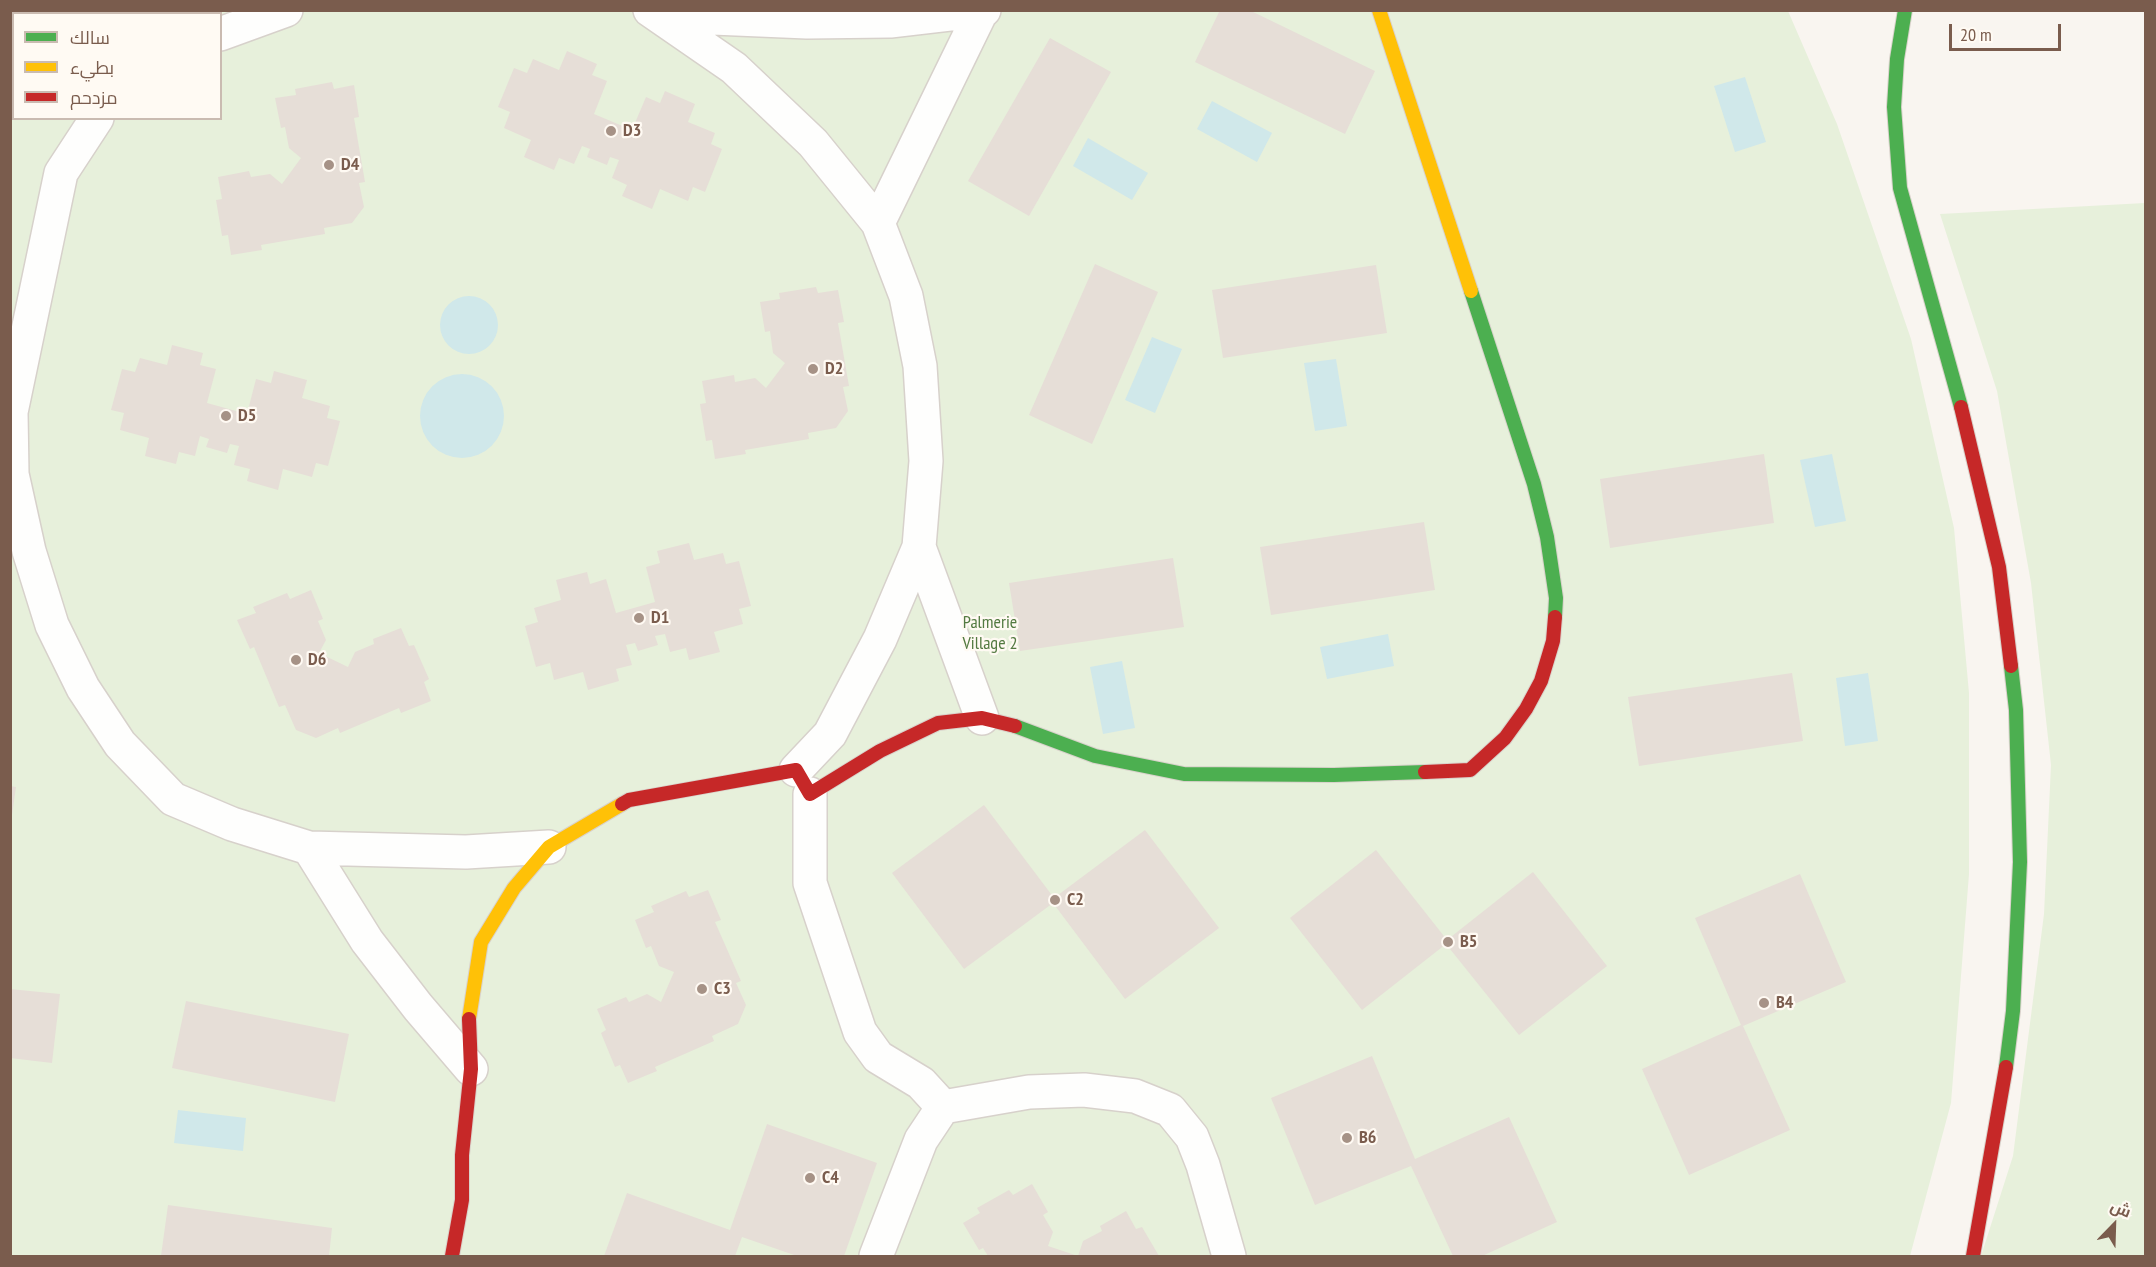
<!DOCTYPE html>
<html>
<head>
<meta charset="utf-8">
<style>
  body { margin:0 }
  #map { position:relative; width:2156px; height:1267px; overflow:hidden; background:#f9f5f0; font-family:"PT Sans Narrow",Cairo,sans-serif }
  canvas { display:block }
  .frame { position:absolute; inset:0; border:12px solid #7a5c4d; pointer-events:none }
  .legend { position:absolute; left:12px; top:12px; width:210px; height:108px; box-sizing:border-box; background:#fffaf3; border:2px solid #cabbb1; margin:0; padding:8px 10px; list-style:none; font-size:18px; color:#7a5c4d }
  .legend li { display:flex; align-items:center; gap:12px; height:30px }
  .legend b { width:30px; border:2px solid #cabbb1 }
  .north { position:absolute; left:2084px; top:1195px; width:60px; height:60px; -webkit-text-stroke:4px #fffaf3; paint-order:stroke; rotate:23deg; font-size:16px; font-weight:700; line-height:24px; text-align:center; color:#7a5c4d }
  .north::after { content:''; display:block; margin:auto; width:21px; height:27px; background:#7a5c4d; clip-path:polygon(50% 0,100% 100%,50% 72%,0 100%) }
  .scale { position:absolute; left:1949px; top:24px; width:112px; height:27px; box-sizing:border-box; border:3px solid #7a5c4d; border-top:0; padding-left:8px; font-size:18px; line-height:21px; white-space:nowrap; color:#7a5c4d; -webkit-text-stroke:4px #fffaf3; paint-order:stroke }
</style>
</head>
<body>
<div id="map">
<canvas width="2156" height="1267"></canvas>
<div class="frame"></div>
<ul class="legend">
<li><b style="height:8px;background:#4caf50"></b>سالك</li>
<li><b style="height:8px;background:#ffc107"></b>بطيء</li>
<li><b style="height:8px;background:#c62828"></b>مزدحم</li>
</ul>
<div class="north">ش</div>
<div class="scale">20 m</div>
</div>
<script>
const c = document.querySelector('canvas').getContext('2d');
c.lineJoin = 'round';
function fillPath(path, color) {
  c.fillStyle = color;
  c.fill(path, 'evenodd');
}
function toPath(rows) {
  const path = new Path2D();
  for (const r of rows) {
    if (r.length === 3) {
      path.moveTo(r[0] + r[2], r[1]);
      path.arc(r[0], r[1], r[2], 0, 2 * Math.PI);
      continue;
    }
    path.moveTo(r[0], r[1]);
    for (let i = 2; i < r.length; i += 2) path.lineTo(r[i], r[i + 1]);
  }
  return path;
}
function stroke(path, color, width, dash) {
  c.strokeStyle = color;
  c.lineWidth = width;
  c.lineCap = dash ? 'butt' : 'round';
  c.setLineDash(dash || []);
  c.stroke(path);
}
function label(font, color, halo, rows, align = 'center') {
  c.font = font + ' "PT Sans Narrow",sans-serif';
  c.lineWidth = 4.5;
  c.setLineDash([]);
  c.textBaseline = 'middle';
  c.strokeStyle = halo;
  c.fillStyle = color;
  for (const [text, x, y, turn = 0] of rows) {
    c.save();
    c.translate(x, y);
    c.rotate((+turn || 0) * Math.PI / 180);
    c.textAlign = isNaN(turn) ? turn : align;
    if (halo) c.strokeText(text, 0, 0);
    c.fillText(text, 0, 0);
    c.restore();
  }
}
const green = toPath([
  [10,11,1788,11,1837,124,1911,339,1954,528,1969,693,1969,874,1951,1103,1910,1256,11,1256],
  [14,14,220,14,220,118,14,118],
  [2145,203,2145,1256,1981,1256,2013,1156,2044,914,2051,765,2031,583,1997,391,1940,214]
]);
const water = toPath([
  [1745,77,1766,142,1735,152,1714,86],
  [1212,101,1272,133,1257,162,1197,129],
  [1088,138,1148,173,1132,200,1073,166],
  [469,325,29],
  [1152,337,1182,349,1155,413,1125,400],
  [1336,359,1347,426,1315,431,1304,363],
  [462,416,42],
  [1832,454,1846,521,1815,527,1800,460],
  [1388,634,1394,666,1327,679,1320,647],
  [1122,661,1135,728,1103,734,1090,667],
  [1868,673,1878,741,1845,746,1836,678],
  [178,1110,246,1118,243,1151,174,1143]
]);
const building = toPath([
  [1220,10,1249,10,1375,71,1345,134,1195,62],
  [1050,38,1111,72,1029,216,968,181],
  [567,51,597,64,592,75,607,81,594,114,632,130,646,97,660,103,665,91,695,104,688,122,715,133,711,144,722,149,705,192,693,187,688,201,660,189,652,209,622,196,627,185,612,178,619,160,610,157,607,165,587,157,590,149,582,146,574,164,559,158,554,170,524,157,531,140,504,128,510,112,498,107,514,68,527,73,533,59,559,70],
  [332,82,334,89,354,85,359,117,354,118,365,182,359,183,364,207,352,223,324,228,325,234,261,245,262,250,231,255,228,235,222,236,216,200,222,199,218,177,249,171,251,177,270,174,282,184,301,158,289,148,285,127,281,128,275,98,296,95,295,89],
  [1095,264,1158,292,1092,444,1029,415],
  [1376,265,1387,333,1223,358,1212,290],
  [816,287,818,293,838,290,844,322,838,323,849,386,843,387,848,411,836,428,808,433,809,439,745,450,746,454,715,459,712,440,706,441,700,404,706,403,702,381,734,375,735,382,755,378,766,388,785,363,773,353,770,331,765,332,760,302,780,299,779,293],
  [172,345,203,353,200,365,216,369,207,403,247,414,256,379,271,383,274,371,307,380,302,398,330,406,327,418,340,421,328,466,316,463,312,477,283,469,278,490,247,481,250,469,234,465,239,446,230,444,227,453,206,447,209,439,200,436,195,456,179,452,176,464,145,456,149,438,120,430,124,413,111,410,122,369,135,372,140,358,167,365],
  [1764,454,1774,523,1610,548,1600,479],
  [1424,522,1435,590,1271,615,1260,547],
  [689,543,694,560,723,553,726,564,739,561,751,606,739,609,743,624,714,632,720,652,689,660,686,648,670,652,665,634,655,636,658,645,638,651,635,643,626,645,632,665,616,669,619,681,588,690,583,672,554,680,550,663,536,667,525,626,538,622,534,608,561,600,556,580,587,572,590,584,606,579,616,613,655,602,646,567,660,563,657,551],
  [1173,558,1184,627,1020,651,1009,583],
  [311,590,323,619,318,621,326,640,319,653,348,667,355,652,374,644,373,639,401,628,409,646,414,645,429,679,424,682,431,701,401,713,399,708,340,733,338,728,316,738,296,730,285,705,279,707,254,647,250,649,237,620,256,613,253,607,287,593,290,599],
  [1792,673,1803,741,1639,766,1628,697],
  [10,786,16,787,12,815,10,815],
  [984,805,1054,898,1145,830,1219,928,1125,999,1053,903,964,969,892,873],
  [1376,850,1447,940,1533,872,1607,966,1519,1035,1446,944,1362,1010,1290,918],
  [1800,874,1846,982,1743,1026,1790,1130,1689,1175,1642,1069,1741,1025,1695,918],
  [708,890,721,920,715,922,741,981,736,983,746,1005,738,1024,712,1036,714,1041,655,1067,657,1071,628,1083,620,1065,615,1067,601,1033,606,1030,597,1009,626,997,629,1002,647,994,661,1002,674,972,659,966,651,946,646,948,635,920,654,912,651,906,686,891,689,897],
  [10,989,60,994,52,1063,10,1058],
  [186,1001,349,1034,335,1102,172,1068],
  [1372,1056,1415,1159,1509,1117,1557,1222,1482,1256,1453,1256,1411,1166,1315,1205,1271,1098],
  [767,1124,877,1163,844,1256,797,1256,742,1237,735,1256,604,1256,627,1193,730,1230],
  [1032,1184,1048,1212,1043,1215,1053,1232,1048,1246,1078,1256,1083,1241,1102,1231,1100,1226,1126,1211,1136,1229,1142,1227,1159,1256,988,1256,983,1248,979,1250,963,1223,980,1213,977,1208,1009,1190,1013,1195],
  [168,1205,332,1228,329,1256,161,1256]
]);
const street = toPath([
  [650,10,734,68,813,143,878,223,906,296,920,366,926,461,919,547,880,639,830,734,796,770],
  [670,10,713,18,807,22,890,21,984,10],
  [220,34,286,10],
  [97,118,61,173,11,412,12,474,29,551,52,625,83,688,120,744,173,799,232,824,309,848,466,852,549,847],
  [878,223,981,12],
  [919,547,982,718],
  [810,794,810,883,860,1032,878,1057,921,1083,943,1107],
  [309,848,367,941,418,1007,471,1069],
  [876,1256,921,1140,943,1107,1029,1092,1084,1090,1135,1096,1170,1110,1192,1137,1203,1165,1229,1256]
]);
const fast = toPath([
  [1905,10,1897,59,1894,107,1900,188,1961,407],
  [1471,291,1534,484,1547,537,1556,598,1555,617],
  [1015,726,1095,756,1184,774,1334,775,1425,772],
  [2006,1067,2013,1011,2020,862,2016,710,2011,666]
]);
const slow = toPath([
  [1379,10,1471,291],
  [469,1019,481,942,514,888,549,847,622,804]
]);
const jam = toPath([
  [1961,407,1999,567,2011,666],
  [1425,772,1470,770,1505,738,1526,709,1541,681,1553,641,1555,617],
  [622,804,629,800,796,770,810,794,880,751,938,723,982,718,1015,726],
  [452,1256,462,1200,462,1155,471,1069,469,1019],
  [1973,1256,2006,1067]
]);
const markers = [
  [611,131,6,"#a69286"],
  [329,165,6,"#a69286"],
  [813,369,6,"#a69286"],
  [226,416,6,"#a69286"],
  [639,618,6,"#a69286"],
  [296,660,6,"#a69286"],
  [1055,900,6,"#a69286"],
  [1448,942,6,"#a69286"],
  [702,989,6,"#a69286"],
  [1764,1003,6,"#a69286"],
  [1347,1138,6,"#a69286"],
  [810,1178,6,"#a69286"]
];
const poiNames = [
  ["D3",623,131],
  ["D4",341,165],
  ["D2",825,369],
  ["D5",238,416],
  ["D1",651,618],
  ["D6",308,660],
  ["C2",1067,900],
  ["B5",1460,942],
  ["C3",714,989],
  ["B4",1776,1003],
  ["B6",1359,1138],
  ["C4",822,1178]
];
const parkNames = [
  ["Palmerie",990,623],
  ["Village 2",990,644]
];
fillPath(green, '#e7f0db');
fillPath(water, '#d0e8ea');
fillPath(building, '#e6ded7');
stroke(street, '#d7d1cb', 36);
stroke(fast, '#d9d2cb', 16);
stroke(slow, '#d9d2cb', 16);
stroke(jam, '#d9d2cb', 16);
stroke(street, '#fefefd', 33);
stroke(fast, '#4caf50', 14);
stroke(slow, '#ffc107', 14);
stroke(jam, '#c62828', 14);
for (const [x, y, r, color] of markers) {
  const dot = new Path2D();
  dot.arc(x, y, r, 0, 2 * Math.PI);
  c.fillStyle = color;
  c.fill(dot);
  stroke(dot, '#fffaf3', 2);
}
label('bold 18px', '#7a5c4d', '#fffaf3', poiNames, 'left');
label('18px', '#537a41', '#fffaf3', parkNames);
</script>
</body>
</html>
